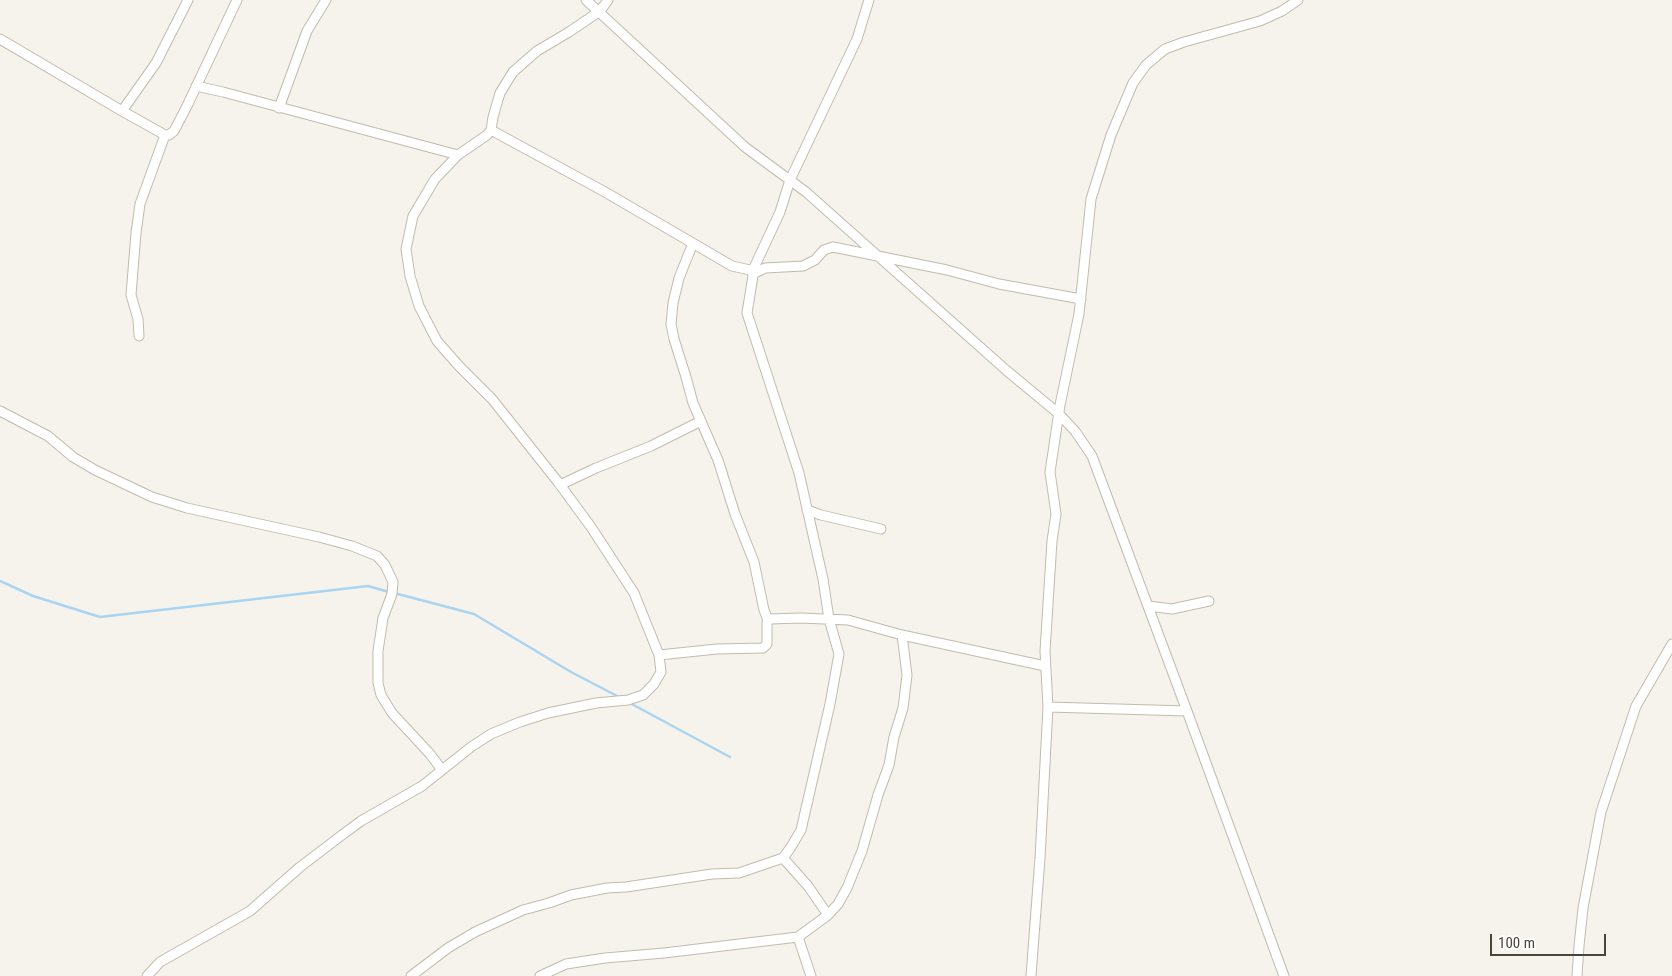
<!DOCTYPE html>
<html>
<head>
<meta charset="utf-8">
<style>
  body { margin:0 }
  #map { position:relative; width:1672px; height:976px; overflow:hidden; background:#f6f3ec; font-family:"Roboto Condensed",sans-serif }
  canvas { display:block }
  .scale { position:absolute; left:1490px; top:934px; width:116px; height:22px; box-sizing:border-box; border:2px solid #4b4439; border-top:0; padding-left:6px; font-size:15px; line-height:18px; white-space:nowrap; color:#4b4439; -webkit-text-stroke:4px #fff; paint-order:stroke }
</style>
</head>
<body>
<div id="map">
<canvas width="1672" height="976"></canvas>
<div class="scale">100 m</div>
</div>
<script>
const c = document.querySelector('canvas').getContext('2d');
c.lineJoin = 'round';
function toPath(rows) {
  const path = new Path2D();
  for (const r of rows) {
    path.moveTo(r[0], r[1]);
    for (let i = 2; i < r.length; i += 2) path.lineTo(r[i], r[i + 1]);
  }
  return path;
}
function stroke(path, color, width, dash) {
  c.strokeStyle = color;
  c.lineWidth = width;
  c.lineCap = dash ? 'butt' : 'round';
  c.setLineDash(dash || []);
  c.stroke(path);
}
const stream = toPath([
  [0,581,33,596,100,617,368,586,389,592],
  [394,593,474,614,571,672,619,697],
  [628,702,730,757]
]);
const street = toPath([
  [586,0,745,147,806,192,1006,370,1059,414,1075,431,1092,456,1187,711,1284,976],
  [0,39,122,111,165,135,169,135,174,131,187,106,237,0],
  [196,86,223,92,458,155],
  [279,108,307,31,326,0],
  [122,111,156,63,188,0],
  [693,243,679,278,673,303,671,324,674,339,686,377,693,403,718,460,735,514,754,562,764,610,768,620],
  [752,272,780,212,790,180,857,39,869,0],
  [753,274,765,268,803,266,815,260,824,250,833,247,947,270,999,284,1081,299],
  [139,336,138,319,131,295,136,233,140,204,165,135],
  [0,411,48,436,73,457,95,470,152,497,187,508,319,537,352,546,377,556,385,565,393,582,392,594,383,618,378,651,378,683,381,695,392,713,430,754,442,770],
  [560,485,596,468,651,446,701,421],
  [807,510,821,515,881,529],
  [1148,606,1172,609,1209,601],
  [659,655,717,649,763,648,767,644,767,623,769,619,801,618,848,620,902,635,1045,666],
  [1048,707,1187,711],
  [783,858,808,886,828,915],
  [798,937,811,976],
  [147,976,160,962,250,911,300,867,342,835,361,821,422,786,471,747,491,734,520,722,548,713,596,703,628,700,643,695,654,684,661,672,659,655,634,593,591,527,558,482,492,399,459,366,437,341,419,306,410,276,406,249,413,216,435,179,458,155,487,135,491,130,493,117,500,93,513,72,537,51,569,32,600,11,608,0],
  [411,976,448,948,475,932,523,910,549,903,571,895,607,888,626,887,712,874,739,873,783,858,791,847,801,830,830,704,839,654,829,619,823,579,799,473,747,313,753,276,752,272,750,270,732,266,605,192,491,130],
  [540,976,566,964,605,958,664,953,798,937,828,915,838,904,847,888,862,851,878,795,889,765,894,737,903,708,907,675,902,635],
  [1031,976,1040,858,1048,707,1045,651,1052,541,1056,514,1050,472,1060,405,1079,314,1091,199,1111,135,1133,83,1146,65,1165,49,1184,42,1260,21,1282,11,1298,0],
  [1577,976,1579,946,1583,908,1601,812,1636,706,1672,644]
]);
stroke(stream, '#a9d4f2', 2.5);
stroke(street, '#c2bbae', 11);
stroke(street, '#fff', 9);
</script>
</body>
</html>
